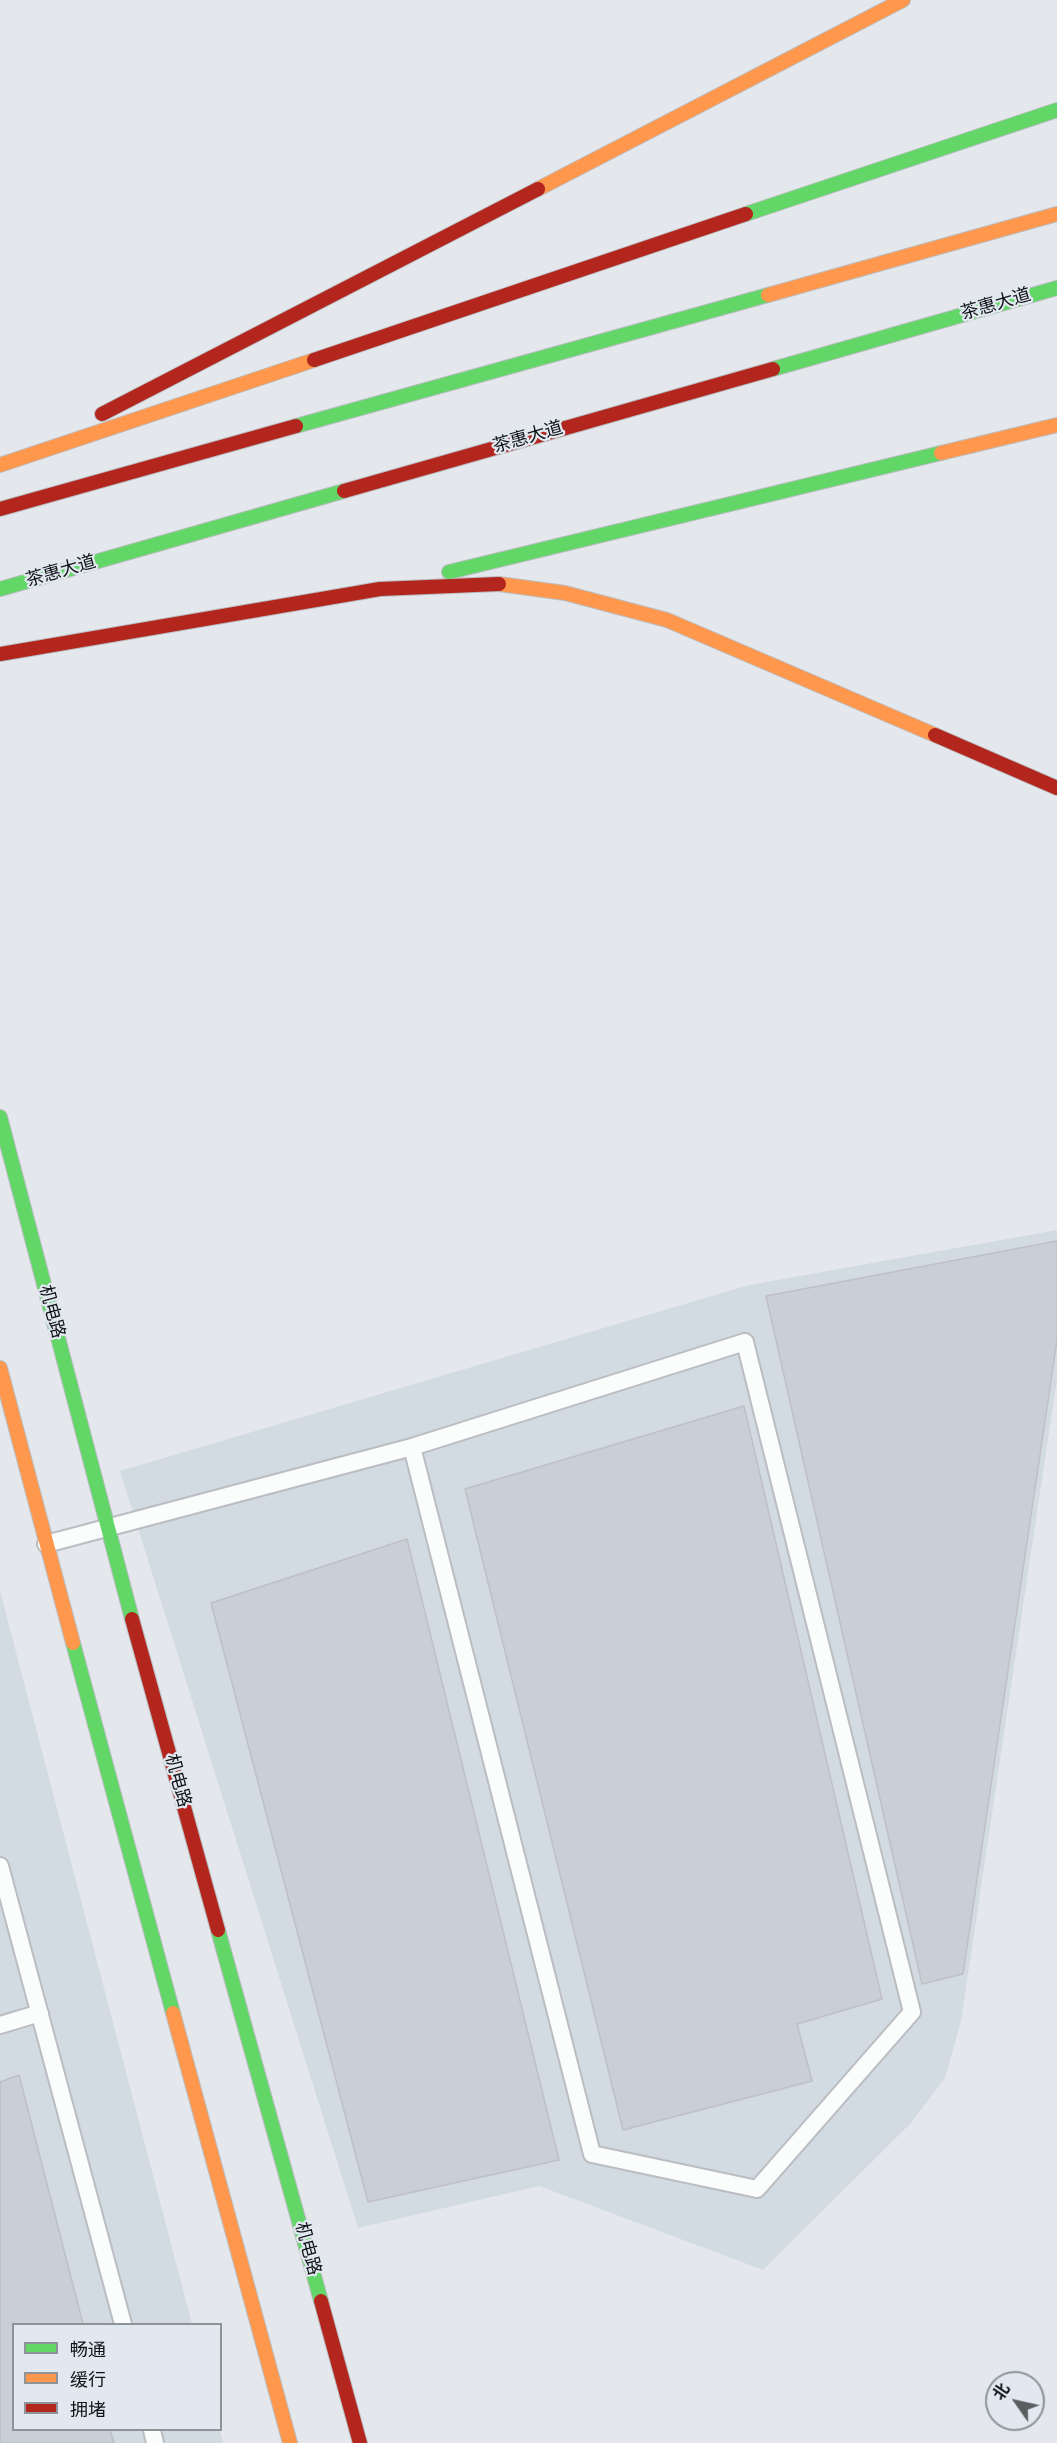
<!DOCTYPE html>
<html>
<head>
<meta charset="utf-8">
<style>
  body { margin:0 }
  #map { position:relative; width:1057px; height:2443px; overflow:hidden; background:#e4e8ec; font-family:Roboto,"Noto Sans SC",sans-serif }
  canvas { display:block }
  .legend { position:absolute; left:12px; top:2323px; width:210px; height:108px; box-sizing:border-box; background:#e1e8f0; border:2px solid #8e9398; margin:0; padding:8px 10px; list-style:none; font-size:18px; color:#111315 }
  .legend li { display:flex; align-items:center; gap:12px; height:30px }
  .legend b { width:30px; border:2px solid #8e9398 }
  .north { position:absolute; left:985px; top:2371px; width:60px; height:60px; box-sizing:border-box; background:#e1e8f0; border:2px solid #8e9398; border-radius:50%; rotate:304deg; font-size:16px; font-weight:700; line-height:24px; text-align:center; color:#111315 }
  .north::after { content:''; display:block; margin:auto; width:21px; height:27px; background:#5b5e60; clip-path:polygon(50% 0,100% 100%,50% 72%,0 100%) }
</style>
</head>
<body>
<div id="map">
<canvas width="1057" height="2443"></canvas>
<ul class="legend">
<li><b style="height:8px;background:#63d668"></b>畅通</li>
<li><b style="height:8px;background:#ff974d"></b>缓行</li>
<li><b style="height:8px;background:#b3261e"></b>拥堵</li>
</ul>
<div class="north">北</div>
</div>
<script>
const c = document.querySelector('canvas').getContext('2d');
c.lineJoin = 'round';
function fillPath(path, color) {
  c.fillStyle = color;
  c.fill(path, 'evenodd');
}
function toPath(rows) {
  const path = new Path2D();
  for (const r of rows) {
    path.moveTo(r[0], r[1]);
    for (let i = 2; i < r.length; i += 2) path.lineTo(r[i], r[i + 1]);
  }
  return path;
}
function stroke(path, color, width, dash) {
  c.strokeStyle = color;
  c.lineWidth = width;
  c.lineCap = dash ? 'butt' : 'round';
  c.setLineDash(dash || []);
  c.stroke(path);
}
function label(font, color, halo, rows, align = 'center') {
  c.font = font + ' Roboto,"Noto Sans SC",sans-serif';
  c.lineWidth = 4.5;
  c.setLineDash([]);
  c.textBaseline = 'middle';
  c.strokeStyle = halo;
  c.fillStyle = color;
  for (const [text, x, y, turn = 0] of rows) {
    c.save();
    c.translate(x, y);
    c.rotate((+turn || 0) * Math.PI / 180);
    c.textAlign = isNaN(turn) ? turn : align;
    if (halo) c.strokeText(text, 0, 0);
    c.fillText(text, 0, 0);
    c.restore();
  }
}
const built = toPath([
  [1057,1230,1057,1379,961,2021,945,2078,911,2123,763,2270,539,2186,358,2228,120,1471,749,1285],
  [0,1591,192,2324,14,2324,14,2430,220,2430,223,2443,0,2443]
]);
const building = toPath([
  [1057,1241,1057,1340,963,1974,922,1984,766,1296,1057,1241],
  [744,1406,882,1999,797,2024,812,2081,623,2130,465,1489,744,1406],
  [407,1539,559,2160,368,2202,211,1603,407,1539],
  [19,2075,83,2324,14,2324,14,2430,110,2430,114,2443,0,2443,0,2082,19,2075]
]);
const lane = toPath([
  [46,1544,412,1447,745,1342,912,2012,757,2189,592,2154,412,1447],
  [0,1866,123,2324],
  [0,2025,40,2013],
  [152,2430,155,2443]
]);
const fast = toPath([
  [746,214,1057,110],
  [773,369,1057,288],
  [296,426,768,295],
  [449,572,941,453],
  [0,589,344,491],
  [0,1117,132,1619],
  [73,1643,173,2013],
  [218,1930,321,2301]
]);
const slow = toPath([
  [538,189,903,0],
  [768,295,1057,214],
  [941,453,1057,425],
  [0,465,314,360],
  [499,584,565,593,667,620,935,735],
  [0,1368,73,1643],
  [173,2013,290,2443]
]);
const jam = toPath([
  [314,360,746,214],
  [102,414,538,189],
  [344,491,773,369],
  [0,509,296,426],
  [0,654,380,589,499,584],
  [935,735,1057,788],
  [132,1619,218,1930],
  [321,2301,360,2443]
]);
const streetNames = [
  ["茶惠大道",996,305,-16],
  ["茶惠大道",528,438,-16],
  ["茶惠大道",61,572,-16],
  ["机电路",51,1312,75],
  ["机电路",177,1781,75],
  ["机电路",307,2249,75]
];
fillPath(built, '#d2dae2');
fillPath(building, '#c8cfd6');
stroke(building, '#bec0c4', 1.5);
stroke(lane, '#babdc1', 20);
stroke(fast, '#babdc1', 16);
stroke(slow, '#babdc1', 16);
stroke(jam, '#babdc1', 16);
stroke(lane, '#fbfcfc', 16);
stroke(fast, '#63d668', 14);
stroke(slow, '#ff974d', 14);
stroke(jam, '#b3261e', 14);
label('18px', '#111315', '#e1e8f0', streetNames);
</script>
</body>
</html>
